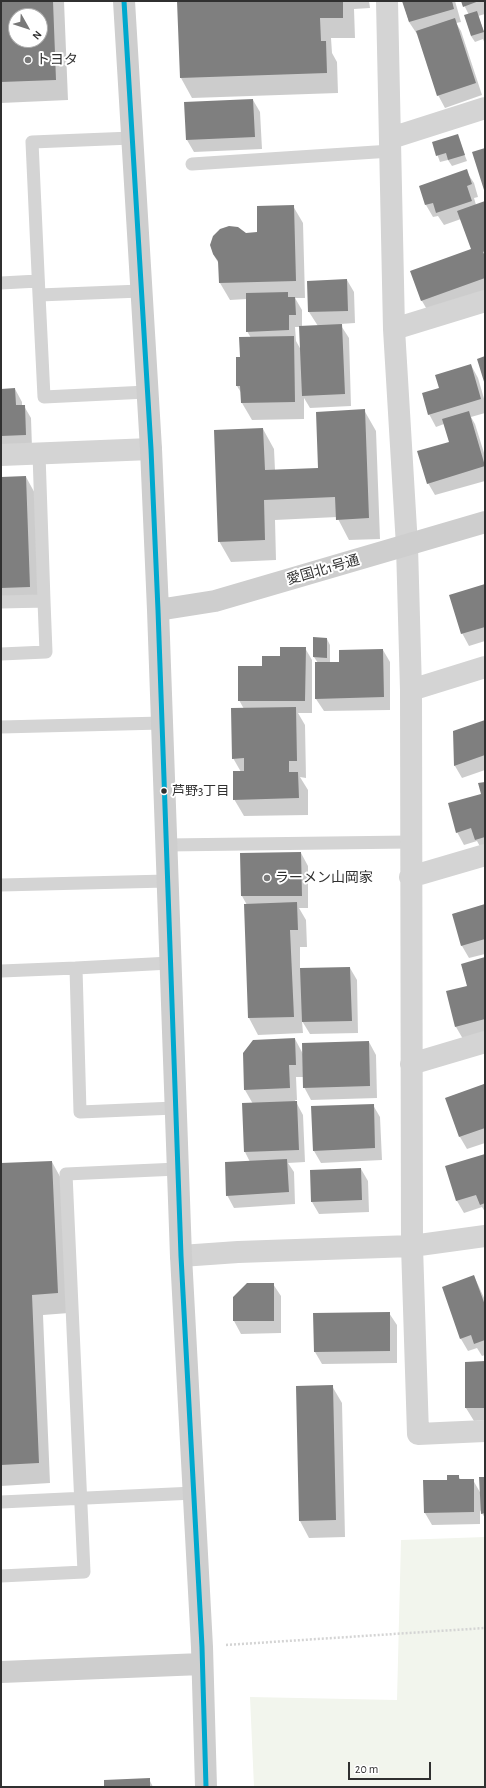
<!DOCTYPE html>
<html>
<head>
<meta charset="utf-8">
<style>
  body { margin:0 }
  #map { position:relative; width:486px; height:1788px; overflow:hidden; background:#fff; font-family:"Alegreya Sans",sans-serif }
  canvas { display:block }
  .frame { position:absolute; inset:0; border:2px solid #303030; pointer-events:none }
  .north { position:absolute; left:8px; top:8px; width:40px; height:40px; box-sizing:border-box; background:#fff; border:1px solid #acacac; border-radius:50%; rotate:129deg; font-size:11px; font-weight:700; line-height:16px; text-align:center; color:#303030 }
  .north::after { content:''; display:block; margin:auto; width:14px; height:18px; background:#787878; clip-path:polygon(50% 0,100% 100%,50% 72%,0 100%) }
  .scale { position:absolute; left:348px; top:1762px; width:83px; height:18px; box-sizing:border-box; border:2px solid #303030; border-top:0; padding-left:5px; font-size:12px; line-height:14px; white-space:nowrap; color:#303030; -webkit-text-stroke:3px #fff; paint-order:stroke }
</style>
</head>
<body>
<div id="map">
<canvas width="486" height="1788"></canvas>
<div class="frame"></div>
<div class="north">N</div>
<div class="scale">20 m</div>
</div>
<script>
const c = document.querySelector('canvas').getContext('2d');
c.lineJoin = 'round';
function fillPath(path, color) {
  c.fillStyle = color;
  c.fill(path, 'evenodd');
}
function toPath(rows) {
  const path = new Path2D();
  for (const r of rows) {
    path.moveTo(r[0], r[1]);
    for (let i = 2; i < r.length; i += 2) path.lineTo(r[i], r[i + 1]);
  }
  return path;
}
function stroke(path, color, width, dash) {
  c.strokeStyle = color;
  c.lineWidth = width;
  c.lineCap = dash ? 'butt' : 'round';
  c.setLineDash(dash || []);
  c.stroke(path);
}
function label(font, color, halo, rows, align = 'center') {
  c.font = font + ' "Alegreya Sans","Noto Sans JP",sans-serif';
  c.lineWidth = 4;
  c.setLineDash([]);
  c.textBaseline = 'middle';
  c.strokeStyle = halo;
  c.fillStyle = color;
  for (const [text, x, y, turn = 0] of rows) {
    c.save();
    c.translate(x, y);
    c.rotate((+turn || 0) * Math.PI / 180);
    c.textAlign = isNaN(turn) ? turn : align;
    if (halo) c.strokeText(text, 0, 0);
    c.fillText(text, 0, 0);
    c.restore();
  }
}
const green = toPath([
  [485,1537,485,1787,254,1787,250,1697,397,1700,401,1540]
]);
const shadow = toPath([
  [1,1,64,1,68,100,1,103],
  [16,16,40,16,40,40,16,40],
  [178,1,369,1,370,8,354,9,355,38,331,38,332,53,337,62,338,93,192,98,181,78],
  [403,1,455,1,461,22,456,23,461,31,482,95,445,108,438,95,418,34,417,34,409,22],
  [462,1,485,1,485,14,478,16,485,34,485,44,483,39,475,42,471,36,469,15],
  [253,100,260,112,262,149,194,152,187,140],
  [457,135,467,161,452,166,448,160,440,162,433,143],
  [466,171,474,183,478,197,474,198,476,205,485,203,485,299,432,318,422,301,412,271,472,250,461,219,444,225,438,216,433,217,426,205,420,186],
  [293,206,303,223,305,298,295,298,302,310,302,327,318,326,309,312,308,282,347,280,354,292,355,323,340,324,349,338,351,406,310,408,304,398,304,419,252,420,242,403,242,394,237,386,241,358,251,338,247,331,247,299,230,300,220,283,219,264,213,254,245,234,258,233],
  [295,327,300,327,301,350,296,341],
  [471,365,478,378,485,402,485,413,471,417,475,424,485,456,485,481,435,495,428,483,450,443,444,424,436,427,429,414,440,389],
  [15,389,22,402,22,406,24,406,31,418,32,448,1,449,1,390],
  [364,410,376,431,380,539,349,540,337,517,275,520,276,560,231,562,219,541,263,429,274,449,275,470,319,469],
  [26,477,37,497,41,607,1,608,1,478],
  [485,585,485,641,469,646,462,633],
  [314,638,327,639,330,645,330,663,340,663,383,650,390,662,390,710,324,711,316,699,318,663,314,657],
  [305,648,312,660,312,713,298,713,305,725,306,778,300,777,308,790,308,815,244,816,234,799,241,772,233,758,244,709,239,700,263,667,281,657],
  [485,721,485,770,462,778,455,766,454,732],
  [485,783,485,851,483,852,477,841,464,845,457,832,482,795],
  [301,853,308,866,308,908,299,908,306,920,307,947,300,947,300,969,350,968,357,980,358,1033,310,1034,302,1021,303,1033,258,1035,249,1018,247,905,242,896],
  [485,905,485,954,469,958,462,946,453,914],
  [485,958,485,1033,463,1039,456,1027,447,992,468,987],
  [295,1039,303,1054,369,1042,376,1055,377,1098,311,1100,304,1087,304,1077,296,1077,297,1100,295,1100,303,1115,305,1162,288,1163,294,1172,295,1204,234,1208,227,1195,250,1162,245,1152,253,1104,245,1090],
  [484,1085,485,1143,467,1149,460,1137,446,1098],
  [373,1105,380,1117,382,1160,321,1163,314,1151],
  [485,1155,485,1212,482,1207,464,1213,457,1201,447,1167],
  [52,1162,63,1182,69,1313,43,1315,50,1483,1,1486,1,1164],
  [361,1169,368,1181,369,1212,319,1214,312,1202,311,1171],
  [474,1276,485,1300,485,1355,482,1356,477,1348,468,1351,461,1339,443,1287],
  [273,1284,281,1296,281,1333,241,1334,234,1321,234,1297],
  [389,1313,397,1325,397,1363,322,1364,315,1352],
  [485,1362,485,1420,474,1421,466,1408,466,1363],
  [332,1386,342,1403,345,1537,309,1538,300,1521,297,1387],
  [458,1476,461,1480,473,1480,481,1494,485,1478,485,1518,480,1510,480,1524,432,1525,425,1513,448,1481],
  [149,1779,153,1787,105,1787]
]);
const building = toPath([
  [1,1,53,1,56,80,1,82],
  [16,16,40,16,40,40,16,40],
  [177,1,343,1,343,18,320,18,321,41,326,41,327,73,180,78],
  [402,1,452,1,454,9,409,22],
  [461,1,479,1,463,7],
  [477,11,484,32,471,36,464,15],
  [455,18,476,83,437,96,416,31],
  [253,99,255,137,186,140,184,102],
  [458,134,465,155,448,160,446,153,436,156,432,142],
  [485,148,485,189,484,190,472,152],
  [467,169,472,184,467,186,472,201,436,213,433,203,425,205,419,186],
  [485,201,485,251,483,252,485,256,485,278,421,301,410,271,471,249,457,211],
  [294,205,296,281,219,283,218,261,213,254,210,245,213,236,220,229,229,226,238,227,246,233,257,232,257,206],
  [347,279,348,311,308,312,307,281],
  [288,292,288,297,295,297,296,315,289,315,289,330,246,332,246,293],
  [342,324,345,394,302,396,299,326],
  [294,336,295,402,241,403,240,386,236,386,236,357,240,357,239,337],
  [485,356,485,385,477,359],
  [471,364,481,399,428,415,422,393,439,388,435,375],
  [15,388,16,405,25,405,26,435,1,436,1,389],
  [365,409,369,518,336,520,335,497,264,500,265,540,218,542,214,430,263,428,265,470,318,468,316,412],
  [469,411,485,466,427,484,417,451,449,442,442,419],
  [26,476,30,587,1,588,1,477],
  [485,584,485,627,461,634,449,595],
  [313,637,327,638,327,658,313,657],
  [280,647,306,647,305,701,238,701,238,666,262,666,262,656,280,656],
  [383,649,384,697,315,699,315,662,339,662,339,650],
  [296,707,297,761,289,761,289,772,298,772,299,798,233,800,233,771,244,771,244,758,232,759,231,708],
  [485,720,485,755,454,766,453,731],
  [485,782,485,837,475,840,471,828,456,833,448,803,481,794,478,783],
  [301,852,302,896,241,896,240,853],
  [297,902,298,930,290,930,294,1017,248,1018,244,904],
  [485,904,485,939,461,946,452,914],
  [485,957,485,1019,455,1027,446,991,467,986,461,964],
  [350,967,352,1021,302,1022,300,968],
  [295,1038,296,1065,289,1065,290,1088,244,1090,243,1053,253,1040],
  [369,1041,370,1086,303,1088,302,1043],
  [484,1084,485,1128,459,1137,445,1098],
  [297,1101,299,1150,244,1152,242,1103],
  [374,1104,375,1148,313,1151,311,1106],
  [485,1154,485,1203,480,1205,476,1195,456,1201,445,1166],
  [287,1159,289,1192,226,1196,225,1162],
  [52,1161,58,1293,32,1295,39,1463,1,1465,1,1163],
  [361,1168,362,1200,311,1202,310,1170],
  [474,1275,485,1305,485,1340,474,1344,471,1335,460,1339,442,1287],
  [247,1283,274,1283,274,1321,233,1321,233,1297],
  [390,1312,390,1351,314,1352,313,1313],
  [485,1361,485,1408,465,1408,465,1362],
  [333,1385,336,1520,299,1521,296,1386],
  [447,1475,459,1475,459,1479,474,1479,474,1512,424,1513,423,1480,447,1480],
  [479,1477,485,1477,485,1513,481,1514],
  [150,1778,150,1787,104,1787,104,1780]
]);
const path = toPath([
  [226,1645,485,1628]
]);
const lane = toPath([
  [132,138,32,142,39,295,141,291],
  [192,164,391,151],
  [1,283,38,281],
  [39,295,44,397,147,392],
  [1,602,44,601,39,454],
  [1,654,46,652,44,601],
  [1,727,162,723],
  [166,845,410,842],
  [1,885,167,881],
  [170,963,76,968,80,1112,175,1108],
  [1,971,76,968],
  [1,1502,194,1493],
  [1,1576,84,1572,66,1174,178,1169]
]);
const street = toPath([
  [387,1,394,329,407,546,411,690,412,1246,418,1434,485,1431],
  [391,138,485,108],
  [394,329,485,301],
  [1,455,151,449],
  [411,690,485,667],
  [410,877,485,855],
  [411,1064,485,1042],
  [181,1256,238,1252,412,1246,485,1236]
]);
const secondary = toPath([
  [124,1,151,449,158,610,181,1256,202,1647,206,1787],
  [158,610,215,601,485,522],
  [1,1672,202,1664]
]);
const bus1 = toPath([
  [124,1,151,449,158,610,181,1256,202,1647,206,1787]
]);
const markers = [
  [28,60,4,"#787878"],
  [164,791,3.5,"#303030"],
  [267,878,4,"#787878"]
];
const busNames = [
  ["芦野3丁目",172,791]
];
const poiNames = [
  ["トヨタ",36,60],
  ["ラーメン山岡家",275,878]
];
const streetNames = [
  ["愛国北1号通",323,570,-16]
];
fillPath(green, '#f2f5ed');
fillPath(shadow, '#0003');
fillPath(building, '#7f7f7f');
stroke(path, '#d4d4d4', 2.5, [2, 2]);
stroke(lane, '#d4d4d4', 13);
stroke(street, '#d4d4d4', 22);
stroke(secondary, '#cecece', 22);
stroke(bus1, '#00a9ce', 5);
for (const [x, y, r, color] of markers) {
  const dot = new Path2D();
  dot.arc(x, y, r, 0, 2 * Math.PI);
  c.fillStyle = color;
  c.fill(dot);
  stroke(dot, '#fff', 1.5);
}
label('13px', '#303030', '#fff', busNames, 'left');
label('14px', '#303030', '#fff', poiNames, 'left');
label('14px', '#303030', '#fff', streetNames);
</script>
</body>
</html>
